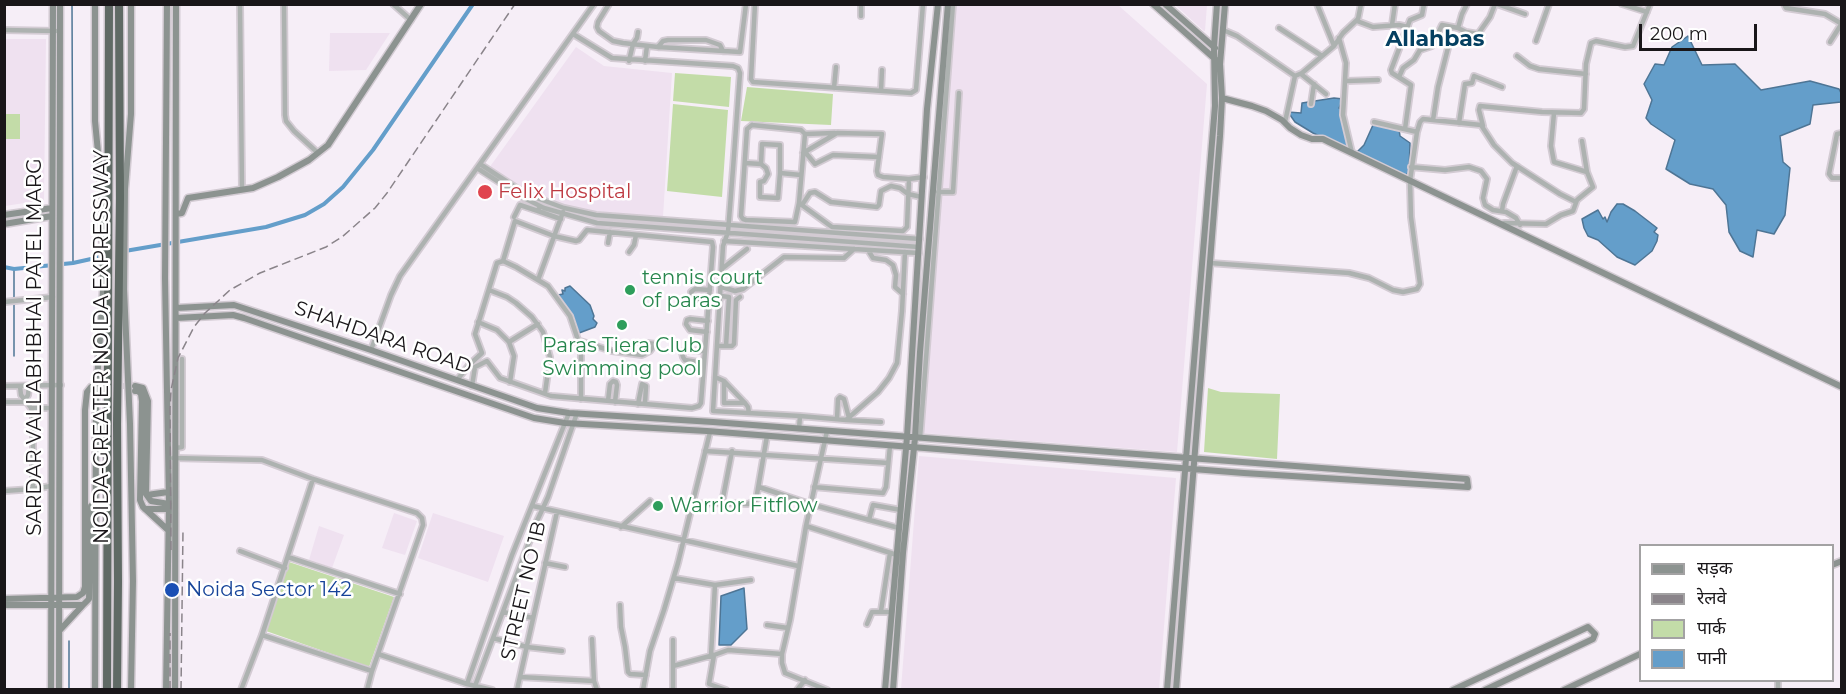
<!DOCTYPE html>
<html>
<head>
<meta charset="utf-8">
<style>
  body { margin:0 }
  #map { position:relative; width:1846px; height:694px; overflow:hidden; background:#f6eef7; font-family:Montserrat,"Noto Sans Devanagari",sans-serif }
  canvas { display:block }
  .frame { position:absolute; inset:0; border:6px solid #191619; pointer-events:none }
  .legend { position:absolute; left:1639px; top:544px; width:195px; height:138px; box-sizing:border-box; background:#fff; border:2px solid #a3a2a3; margin:0; padding:8px 10px; list-style:none; font-size:18px; color:#191619 }
  .legend li { display:flex; align-items:center; gap:12px; height:30px }
  .legend b { width:30px; border:2px solid #a3a2a3 }
  .scale { position:absolute; left:1639px; top:24px; width:118px; height:27px; box-sizing:border-box; border:3px solid #191619; border-top:0; padding-left:8px; font-size:18px; line-height:21px; white-space:nowrap; color:#191619; -webkit-text-stroke:4px #fff; paint-order:stroke }
</style>
</head>
<body>
<div id="map">
<canvas width="1846" height="694"></canvas>
<div class="frame"></div>
<ul class="legend">
<li><b style="height:8px;background:#8c9390"></b>सड़क</li>
<li><b style="height:8px;background:#8a848a"></b>रेलवे</li>
<li><b style="height:16px;background:#c3dca8"></b>पार्क</li>
<li><b style="height:16px;background:#649eca"></b>पानी</li>
</ul>
<div class="scale">200 m</div>
</div>
<script>
const c = document.querySelector('canvas').getContext('2d');
c.lineJoin = 'round';
function fillPath(path, color) {
  c.fillStyle = color;
  c.fill(path, 'evenodd');
}
function toPath(rows) {
  const path = new Path2D();
  for (const r of rows) {
    path.moveTo(r[0], r[1]);
    for (let i = 2; i < r.length; i += 2) path.lineTo(r[i], r[i + 1]);
  }
  return path;
}
function stroke(path, color, width, dash) {
  c.strokeStyle = color;
  c.lineWidth = width;
  c.lineCap = dash ? 'butt' : 'round';
  c.setLineDash(dash || []);
  c.stroke(path);
}
function label(font, color, halo, rows, align = 'center') {
  c.font = font + ' Montserrat,sans-serif';
  c.lineWidth = 5;
  c.setLineDash([]);
  c.textBaseline = 'middle';
  c.strokeStyle = halo;
  c.fillStyle = color;
  for (const [text, x, y, turn = 0] of rows) {
    c.save();
    c.translate(x, y);
    c.rotate((+turn || 0) * Math.PI / 180);
    c.textAlign = isNaN(turn) ? turn : align;
    if (halo) c.strokeText(text, 0, 0);
    c.fillText(text, 0, 0);
    c.restore();
  }
}
const built = toPath([
  [955,5,1118,5,1207,84,1177,452,922,433],
  [1175,5,1207,5,1205,31,1204,31],
  [330,33,390,33,366,70,329,71],
  [5,39,46,39,44,200,5,206],
  [576,47,604,66,672,73,663,217,580,210,523,191,489,168],
  [919,456,1176,478,1159,689,901,689],
  [394,513,417,521,405,555,382,548],
  [433,513,504,536,488,582,418,558],
  [319,526,344,535,332,568,309,560]
]);
const green = toPath([
  [675,73,731,77,729,107,673,101],
  [747,87,833,94,831,125,741,121],
  [673,104,728,110,722,197,667,191],
  [5,114,20,114,20,139,5,139],
  [1208,388,1221,392,1280,394,1277,459,1204,452],
  [289,562,394,597,369,667,266,631]
]);
const water = toPath([
  [1688,36,1702,65,1735,64,1761,90,1810,81,1839,89,1841,93,1841,102,1813,105,1810,124,1780,136,1783,162,1790,168,1785,215,1774,234,1757,230,1753,257,1740,251,1729,232,1726,205,1713,189,1690,184,1666,169,1675,140,1651,124,1646,118,1652,100,1644,84,1655,64,1664,65,1672,47,1688,36],
  [1334,98,1343,99,1339,108,1343,110,1348,145,1343,147,1313,133,1295,122,1288,112,1301,113,1302,103,1334,98],
  [1373,125,1399,129,1400,136,1410,143,1409,173,1404,176,1357,152,1364,145,1373,125],
  [1617,204,1623,204,1635,211,1657,228,1654,232,1658,235,1657,241,1652,251,1635,265,1617,257,1598,240,1588,236,1584,228,1582,219,1598,210,1603,219,1605,217,1607,222,1611,212,1617,204],
  [570,286,590,305,594,316,593,319,597,323,595,327,579,333,572,317,558,295,563,294,562,290,565,291,565,288,570,286],
  [744,588,747,629,731,645,719,645,721,596,744,588]
]);
const stream = toPath([
  [72,4,73,263],
  [14,269,14,298],
  [14,303,14,356],
  [69,690,69,641]
]);
const canal = toPath([
  [125,251,266,227,305,215,324,204,343,187,373,150,473,4],
  [4,267,14,269,73,263,118,253]
]);
const secondaryTunnel = toPath([
  [94,386,133,386]
]);
const street = toPath([
  [240,4,242,190],
  [284,4,285,115,286,121,294,131,318,153],
  [393,4,411,20],
  [609,4,598,22,597,27,599,31,613,41,623,43,658,47,740,52,746,4],
  [755,4,751,79,753,82,911,93,916,90,923,4],
  [1317,4,1334,46],
  [1497,4,1525,14],
  [1622,4,1647,12],
  [1784,4,1786,8,1825,14,1842,24],
  [861,16,861,4],
  [1357,21,1373,27,1399,25,1408,27],
  [1392,25,1395,4],
  [1279,28,1322,56],
  [1458,28,1466,32,1478,34,1490,17,1495,4],
  [4,30,56,31],
  [1223,30,1237,36,1295,76],
  [573,34,612,58,733,66,738,68,740,73,733,169,728,232,723,246,713,411,800,416],
  [1339,38,1346,63,1343,115,1352,153],
  [1536,41,1549,4],
  [1830,42,1842,23],
  [658,47,663,41,668,40,706,40,720,45,723,51],
  [1517,56,1530,66,1539,69,1586,74],
  [629,61,633,44,637,38,638,32],
  [645,61,647,46],
  [1301,74,1326,94],
  [1295,76,1302,73,1334,46,1343,33,1358,19,1361,4],
  [1399,77,1403,68,1414,60,1420,50,1432,46,1442,25,1458,28,1462,14,1467,4],
  [1346,81,1378,80],
  [834,88,836,67],
  [881,91,882,70],
  [1311,104,1314,84],
  [1433,120,1438,87,1449,44],
  [1285,122,1295,76],
  [1374,122,1417,132],
  [1459,123,1465,84,1472,83,1474,76,1502,87],
  [752,125,801,130,805,134,799,203,795,222,746,220,743,219,741,216,747,129,752,125],
  [1483,126,1479,110,1480,106,1542,112,1581,113,1584,109,1586,64,1591,43,1596,41,1625,47,1633,46,1650,4],
  [1405,129,1411,85,1392,73,1391,70,1410,20,1422,15,1424,4],
  [1842,133,1837,134,1829,174,1832,178,1842,178],
  [805,134,835,133],
  [1582,141,1587,172],
  [805,152,815,164,833,155,879,157],
  [803,153,837,133,882,134,877,171,878,175,883,177,909,179,924,177],
  [745,163,761,164],
  [480,164,526,194,564,208,596,215,920,239],
  [1411,167,1445,170,1469,167,1481,171,1487,179,1483,198,1485,205,1493,210,1506,212,1516,218,1520,225],
  [477,168,522,197,544,208,597,223,919,247],
  [780,173,778,198,760,197,760,182,764,181,768,174,766,168,761,164,762,144,780,145,780,173,801,175],
  [938,192,953,192,959,93],
  [799,203,832,227,903,231,907,227,909,179],
  [802,205,810,193,815,192,831,202,877,207,879,205,881,191,891,186,900,188,908,194,922,197],
  [539,208,538,211,561,219],
  [1502,211,1503,204,1517,166],
  [514,217,520,205,538,211],
  [1504,223,1546,224,1561,215,1573,211,1577,200,1593,187,1587,172,1554,162,1551,146,1554,113],
  [724,241,919,253],
  [608,243,610,232],
  [868,250,873,258,886,260,893,265,896,275,895,287,903,294],
  [629,252,634,245,636,235],
  [1210,263,1349,273,1369,278,1393,290,1403,292,1417,289,1420,284,1411,217,1410,181,1417,132,1420,122,1423,119,1481,125,1494,145,1512,163,1560,194,1576,202],
  [723,268,747,249],
  [538,280,563,212],
  [722,287,735,291,743,289,784,257,844,258,854,249],
  [489,290,507,297,516,303,532,317,543,332,550,357,545,393],
  [721,296,729,297,726,346],
  [4,302,53,297],
  [709,302,694,298,691,292,695,289,710,290],
  [478,322,497,330,509,342,514,356,510,382],
  [707,332,690,330,686,324,687,320,690,319,708,321],
  [580,341,612,351,642,355,650,351,655,344,647,343,644,354],
  [509,342,538,324],
  [718,346,732,346,734,344,736,300,740,297],
  [371,350,391,295,400,276,594,4],
  [704,363,685,360,683,357,682,353,685,350,705,351],
  [715,377,724,381,745,403,748,407,749,413],
  [457,380,469,365,482,353,475,334,497,263,503,261,516,267,548,286,570,316,581,349,581,399],
  [724,381,724,403,745,403],
  [4,386,61,385],
  [20,386,21,395,25,400,28,395,29,386],
  [472,386,475,367,487,361,500,378,551,396,692,408,699,406,701,403,713,247,712,242,587,230,579,240,576,241,554,236,515,221,503,261],
  [25,400,31,408,33,416,33,489],
  [608,401,610,384,613,381,616,382,617,385,615,402],
  [4,402,26,402],
  [638,404,642,384,646,386,645,404],
  [31,408,52,408],
  [837,419,838,399,840,397,844,399,849,418],
  [846,420,881,422],
  [799,429,800,416,846,420,878,392,889,378,897,363,902,311,905,252],
  [920,438,953,4],
  [176,448,182,447,182,359],
  [705,451,888,463],
  [173,458,262,460,313,479,417,513,422,518,423,525,372,671,367,690],
  [759,487,810,504,899,528],
  [814,487,883,493,886,487,890,446],
  [4,491,33,489,51,486],
  [722,503,732,451],
  [693,504,722,503,748,504,756,500,767,436],
  [533,506,798,566],
  [869,520,873,505,901,510],
  [806,526,897,555],
  [621,527,650,501],
  [240,551,285,568],
  [288,557,400,594],
  [545,563,565,567],
  [674,578,715,585],
  [620,605,621,627,625,647,628,672,630,674,646,675],
  [881,611,890,553],
  [503,612,533,618],
  [867,624,872,612,892,612],
  [767,625,788,628],
  [262,635,372,671],
  [493,638,527,647,562,651],
  [592,639,594,681],
  [673,640,673,690],
  [378,654,467,684,492,690],
  [711,655,715,585,751,580],
  [714,655,728,650,782,654],
  [673,666,714,655,709,684,726,690],
  [520,677,594,681,597,690],
  [1778,680,1778,690],
  [467,684,512,555,569,413],
  [475,686,537,521,548,497,577,413],
  [241,690,262,635,313,479],
  [517,690,557,512],
  [643,690,650,651,664,610,678,563,710,432],
  [797,690,805,680],
  [827,690,785,673,782,663,782,654,790,620,806,526,827,431]
]);
const secondary = toPath([
  [1153,4,1215,59],
  [1165,4,1215,48],
  [1222,98,1252,106,1266,111,1282,120,1290,128,1301,135,1312,139,1323,139,1329,142,1842,387],
  [176,214,182,213,188,198,253,188,278,177,309,160,328,145,421,4],
  [4,215,52,208],
  [4,224,52,216],
  [176,318,233,315,244,318,534,418,565,423,707,431,1244,473,1468,487,1467,479,713,422,569,413,537,408,371,350,234,305,176,308],
  [135,386,143,388,148,401,146,494,151,501,169,504],
  [135,391,138,391,141,394,142,401,140,500,143,507,168,530],
  [147,495,168,492],
  [145,509,168,509],
  [1832,565,1842,561],
  [4,599,77,597,83,593,85,587,85,410,87,392,91,387,94,386],
  [4,605,83,605,89,599,91,506],
  [60,630,83,605],
  [51,690,53,4],
  [59,690,60,4],
  [95,690,96,397,103,291,102,194,95,121,95,4],
  [131,690,133,581,130,424,124,289,125,189,131,114,131,4],
  [166,690,169,504,165,278,167,4],
  [175,690,176,4],
  [885,690,907,437,927,109,938,4],
  [893,690,903,553,915,438,920,352,948,4],
  [1167,690,1215,106,1214,47,1217,4],
  [1176,690,1220,136,1222,98,1220,64,1225,4],
  [1453,690,1588,627,1595,634,1593,639,1485,690],
  [1564,690,1640,654]
]);
const highway = toPath([
  [107,690,109,4],
  [117,690,118,582,117,424,120,198,119,4]
]);
const rail = toPath([
  [171,550,170,409,171,390,178,358,194,327,205,313,230,290,260,273,326,247,342,237,375,208,387,193,515,4],
  [170,690,170,633],
  [181,690,183,530]
]);
const markers = [
  [485,192,8,"#e0444e"],
  [630,290,6,"#2e9e5b"],
  [622,325,6,"#2e9e5b"],
  [658,506,6,"#2e9e5b"],
  [172,590,8,"#1a4fb4"]
];
const healthNames = [
  ["Felix Hospital",498,192]
];
const leisureNames = [
  ["tennis court",642,278],
  ["of paras",642,301],
  ["Paras Tiera Club",622,346,"center"],
  ["Swimming pool",622,369,"center"],
  ["Warrior Fitflow",670,506]
];
const streetNames = [
  ["SHAHDARA ROAD",383,338,19],
  ["SARDAR VALLABHBHAI PATEL MARG",35,347,-90],
  ["NOIDA-GREATER NOIDA EXPRESSWAY",102,347,-90],
  ["STREET NO 1B",524,591,-77]
];
const transitNames = [
  ["Noida Sector 142",186,590]
];
const quarterNames = [
  ["Allahbas",1435,40]
];
fillPath(built, '#efe1f0');
fillPath(green, '#c3dca8');
fillPath(water, '#649eca');
stroke(water, '#4e7595', 1.5);
stroke(stream, '#4e7595', 1.5);
stroke(canal, '#649eca', 4);
stroke(secondaryTunnel, '#d5ced6', 6, [6, 3]);
stroke(street, '#d3cbd3', 8);
stroke(secondary, '#d3cbd3', 9);
stroke(highway, '#d3cbd3', 11);
stroke(street, '#adb2b0', 4.5);
stroke(secondary, '#8c9390', 6);
stroke(highway, '#606a65', 8);
stroke(rail, '#8a848a', 1.5, [9, 4.5]);
for (const [x, y, r, color] of markers) {
  const dot = new Path2D();
  dot.arc(x, y, r, 0, 2 * Math.PI);
  c.fillStyle = color;
  c.fill(dot);
  stroke(dot, '#fff', 2);
}
label('20px', '#be3a42', '#fff', healthNames, 'left');
label('20px', '#27864d', '#fff', leisureNames, 'left');
label('20px', '#191619', '#fff', streetNames);
label('20px', '#164399', '#fff', transitNames, 'left');
label('bold 22px', '#044061', '#fff', quarterNames);
</script>
</body>
</html>
